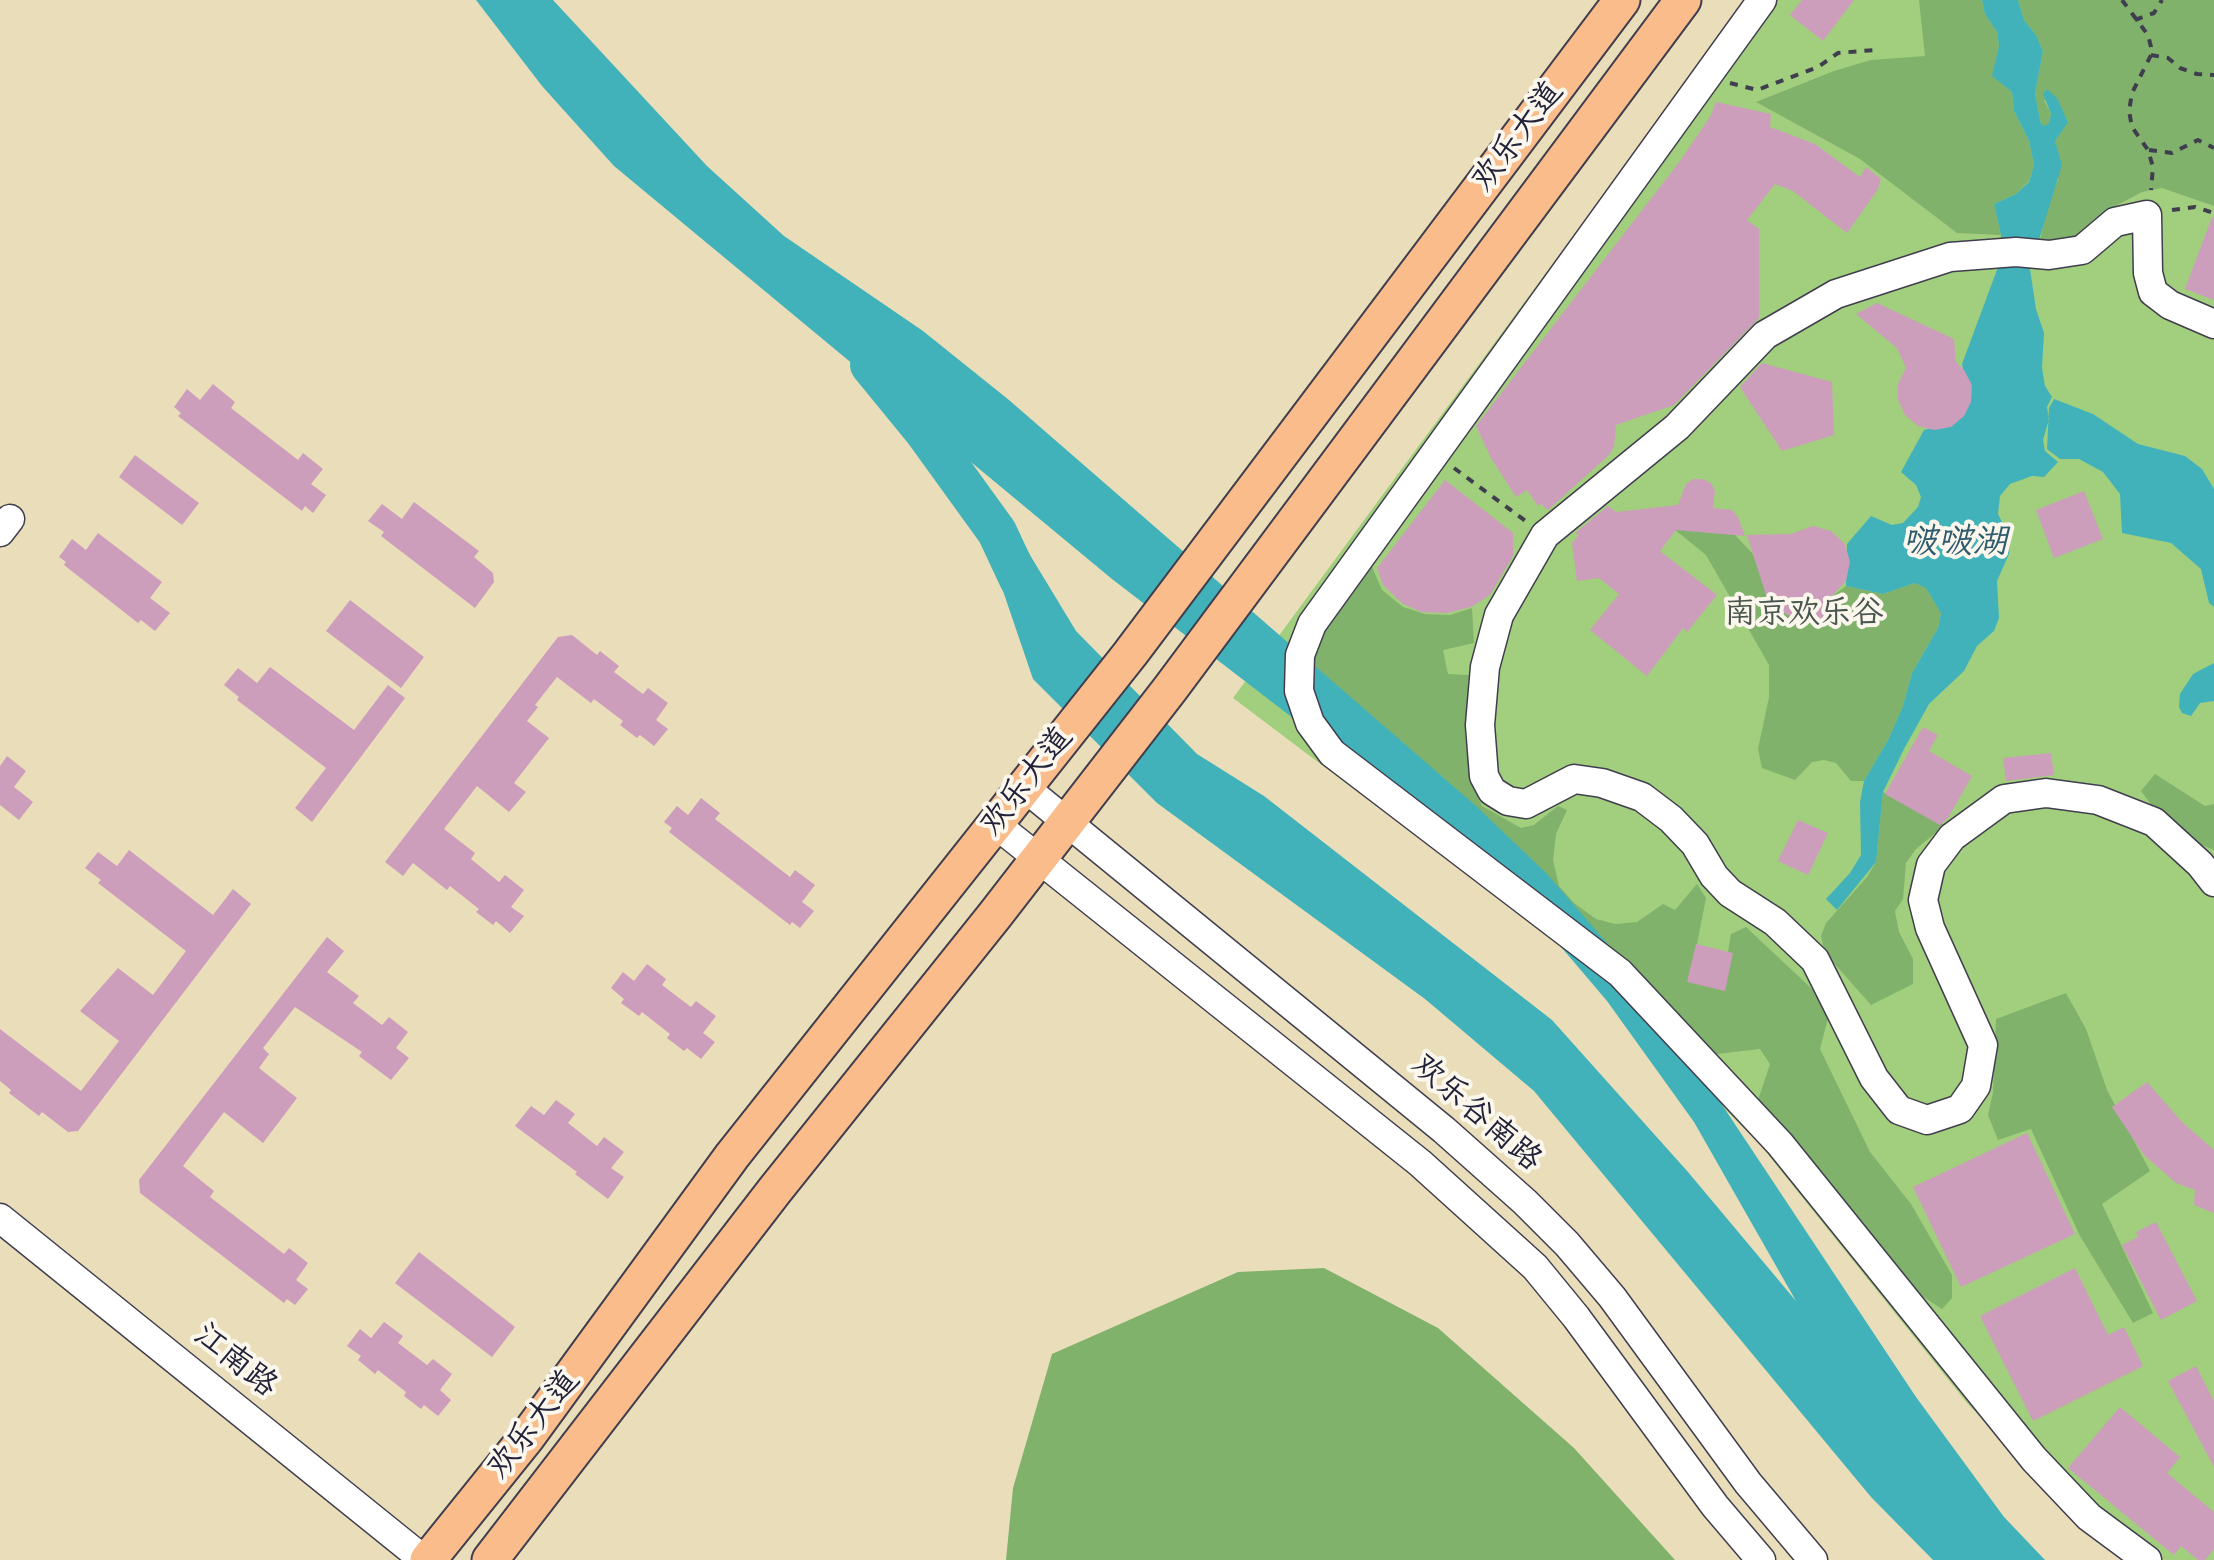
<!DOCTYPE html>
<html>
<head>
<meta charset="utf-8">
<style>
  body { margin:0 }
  canvas { display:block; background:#e9deb9 }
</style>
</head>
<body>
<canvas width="2214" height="1560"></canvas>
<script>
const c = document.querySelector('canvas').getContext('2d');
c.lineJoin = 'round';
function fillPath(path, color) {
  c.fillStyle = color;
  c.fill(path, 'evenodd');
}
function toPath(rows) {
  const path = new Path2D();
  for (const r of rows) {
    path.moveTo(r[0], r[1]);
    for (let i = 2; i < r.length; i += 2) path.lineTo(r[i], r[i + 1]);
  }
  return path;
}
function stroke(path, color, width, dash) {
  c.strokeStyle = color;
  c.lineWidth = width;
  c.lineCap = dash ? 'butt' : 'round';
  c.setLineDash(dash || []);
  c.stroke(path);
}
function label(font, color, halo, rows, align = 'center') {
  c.font = font + ' Sriracha,"LXGW WenKai TC",sans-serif';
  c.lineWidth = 8;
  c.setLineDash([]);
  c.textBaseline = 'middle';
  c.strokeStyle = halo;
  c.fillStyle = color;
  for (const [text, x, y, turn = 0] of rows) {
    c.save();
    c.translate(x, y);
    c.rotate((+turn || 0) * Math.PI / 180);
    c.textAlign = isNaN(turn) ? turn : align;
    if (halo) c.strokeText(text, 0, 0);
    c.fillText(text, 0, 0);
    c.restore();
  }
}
const green = toPath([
  [1747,0,2214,0,2214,1560,2131,1560,2080,1523,1967,1403,1758,1142,1558,943,1233,698]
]);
const forest = toPath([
  [1919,0,1982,0,1985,14,1997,32,1999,46,1993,76,2012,92,2014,111,2029,141,2034,165,2029,181,2016,194,1994,204,2001,235,1957,233,1860,159,1756,102,1834,71,1871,60,1925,56],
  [2018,0,2214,0,2214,206,2162,188,2142,192,2106,211,2088,230,2071,241,2040,241,2048,202,2058,180,2055,141,2068,121,2057,104,2044,100,2051,114,2049,123,2045,127,2041,124,2035,94,2043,51,2036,35,2024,20],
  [1674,529,1733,533,1753,554,1766,590,1823,603,1846,586,1883,594,1915,583,1926,587,1935,599,1941,612,1938,628,1912,673,1903,706,1888,740,1864,781,1851,781,1836,763,1824,760,1812,762,1795,780,1762,768,1758,749,1769,697,1769,665,1706,555],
  [1369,560,1382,590,1403,607,1425,614,1450,615,1472,608,1474,643,1443,650,1448,674,1469,675,1465,735,1471,783,1482,806,1521,828,1534,825,1558,806,1567,810,1556,834,1553,860,1559,886,1574,903,1596,919,1615,924,1637,922,1663,904,1675,910,1697,884,1706,898,1690,980,1722,987,1731,934,1746,927,1812,989,1828,1018,1820,1049,1870,1152,1911,1204,1952,1275,1952,1298,1942,1309,1919,1294,1758,1100,1770,1064,1760,1049,1717,1054,1311,667,1317,637],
  [2155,774,2205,806,2214,804,2214,850,2186,838,2159,815,2141,791],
  [1883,792,1945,825,1916,849,1906,863,1903,899,1895,911,1899,932,1913,959,1913,984,1871,1005,1825,953,1821,936,1826,923,1867,877,1876,862],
  [2066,993,2086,1029,2107,1090,2150,1171,2102,1204,2153,1313,2133,1323,2080,1236,2031,1129,1998,1140,1988,1115,1993,1092,1996,1019],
  [1324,1268,1438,1328,1574,1448,1675,1560,1006,1560,1013,1488,1052,1354,1238,1272]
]);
const water = toPath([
  [476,0,553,0,707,166,784,236,923,331,1009,400,1476,806,1547,874,1620,958,1691,1058,1916,1397,2004,1517,2045,1560,1933,1560,1871,1497,1534,1091,1425,999,1157,803,1033,679,986,541,1010,522,1076,631,1197,754,1264,796,1552,1020,1688,1172,1796,1301,1694,1122,1607,1001,1528,908,1410,808,1112,579,614,166,542,86],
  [1982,0,2018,0,2024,20,2036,35,2043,51,2035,94,2041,124,2045,126,2049,123,2051,114,2043,94,2047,89,2057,98,2068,122,2055,141,2062,165,2030,269,2036,309,2044,333,2042,368,2045,386,2052,397,2047,407,2049,419,2043,440,2045,451,2058,462,2044,477,2032,476,2010,484,2000,496,1998,514,2010,538,2009,554,1997,581,1999,618,1994,631,1977,646,1964,671,1929,704,1904,749,1883,792,1876,862,1837,910,1826,899,1850,873,1861,855,1860,802,1864,781,1888,740,1903,706,1912,673,1938,628,1941,613,1926,588,1915,583,1883,594,1846,586,1847,544,1871,516,1892,525,1903,523,1918,507,1921,497,1916,485,1901,472,1924,430,1952,423,1968,393,1962,364,1998,267,2001,235,1994,204,2016,194,2029,182,2034,165,2029,141,2014,111,2012,92,1992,76,1999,46,1997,32,1985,14],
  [2054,399,2093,414,2138,444,2185,456,2202,469,2214,489,2214,607,2209,603,2201,569,2171,543,2122,533,2120,494,2103,472,2079,459,2060,459,2047,449,2049,408],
  [2214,663,2214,701,2200,703,2191,716,2182,713,2179,707,2180,694,2193,674]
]);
const river = toPath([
  [870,365,924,431,997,532,1019,579]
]);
const building = toPath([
  [1802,0,1854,0,1823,41,1790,15],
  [1716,102,1771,114,1770,127,1815,144,1860,177,1866,167,1881,179,1878,189,1847,233,1793,191,1775,184,1747,220,1759,229,1759,318,1674,405,1616,425,1614,447,1609,455,1548,510,1541,504,1538,506,1527,490,1516,497,1491,458,1476,426,1680,161,1710,117],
  [2212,217,2214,218,2214,300,2185,289],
  [1877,303,1954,339,1956,362,1964,370,1972,385,1971,402,1964,416,1951,427,1934,430,1918,426,1905,415,1898,400,1898,384,1906,368,1897,348,1856,314],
  [1762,363,1832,382,1834,435,1782,451,1740,387],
  [213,384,235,402,231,408,298,460,303,453,323,469,311,484,326,495,313,513,305,506,302,511,178,416,181,413,174,407,187,389,200,400],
  [135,455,199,503,182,525,119,477],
  [1694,479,1703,479,1711,483,1715,491,1713,508,1732,510,1738,517,1745,536,1676,530,1660,551,1717,595,1687,632,1683,628,1647,676,1590,630,1619,594,1599,578,1577,581,1572,543,1579,535,1575,533,1608,506,1616,512,1678,505,1686,484],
  [1445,480,1513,533,1513,556,1490,595,1471,607,1447,613,1422,612,1403,604,1383,585,1377,568],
  [2084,491,2103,539,2054,558,2036,510],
  [414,502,479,551,474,557,493,573,494,582,475,608,381,536,384,532,368,521,382,504,402,519],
  [1813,526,1831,531,1845,544,1850,562,1846,581,1833,595,1823,598,1825,620,1809,621,1794,618,1779,610,1766,595,1747,535,1791,534],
  [98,533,162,582,150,598,170,613,155,631,141,620,138,623,64,565,66,562,59,557,72,539,86,550],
  [350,600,424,657,401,688,326,631],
  [572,635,597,655,600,651,619,666,614,672,643,694,648,688,668,703,656,720,668,729,654,746,640,735,637,738,620,725,623,721,594,699,591,703,557,677,535,705,538,707,527,721,549,738,514,783,526,792,509,812,477,786,444,829,475,853,471,859,499,882,505,875,524,890,511,907,524,916,510,933,496,921,493,925,476,912,479,909,450,886,447,890,413,863,403,876,385,862,558,637],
  [270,667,354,730,388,685,405,698,312,822,295,808,326,768,237,700,239,697,224,685,238,668,257,683],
  [1923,727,1938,735,1929,751,1972,776,1948,818,1940,825,1885,794],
  [2051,753,2054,775,2006,781,2003,758],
  [7,756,26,771,14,787,33,802,19,820,0,805,0,766],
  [701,798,720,813,715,819,790,877,795,870,815,885,802,902,814,911,800,928,792,922,790,925,669,832,672,828,664,822,677,806,688,815],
  [1798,820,1828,833,1808,875,1778,861],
  [129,850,213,915,233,889,251,904,78,1131,68,1132,42,1112,39,1116,9,1093,11,1090,0,1081,0,1029,81,1091,119,1041,80,1011,118,968,153,995,186,951,98,883,101,880,85,868,98,852,117,866],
  [327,937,344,951,327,972,359,996,353,1003,382,1025,389,1017,408,1032,396,1048,409,1058,391,1080,359,1056,362,1052,295,1007,263,1048,269,1054,259,1068,297,1098,263,1143,224,1112,183,1166,214,1191,210,1197,284,1254,289,1248,308,1263,296,1280,308,1289,295,1305,287,1299,284,1303,140,1193,139,1180],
  [1696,944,1733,953,1725,991,1687,982],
  [647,964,666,979,662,985,691,1007,696,1001,716,1016,703,1033,715,1042,701,1059,687,1048,684,1051,667,1038,670,1034,642,1012,639,1016,621,1003,624,999,611,988,623,972,634,981],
  [2147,1082,2182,1122,2214,1150,2214,1213,2194,1205,2195,1190,2176,1183,2144,1155,2112,1107],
  [556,1100,575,1114,568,1123,597,1146,604,1137,624,1152,611,1168,624,1177,608,1199,575,1174,577,1172,515,1126,531,1106,544,1115],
  [2027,1133,2075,1234,1961,1287,1913,1187],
  [2156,1222,2197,1301,2161,1320,2122,1245,2138,1237,2136,1232],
  [419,1252,515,1327,492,1357,395,1283],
  [2075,1268,2108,1335,2124,1327,2143,1366,2033,1421,1980,1316],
  [384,1322,403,1336,398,1343,427,1365,433,1359,452,1374,440,1390,451,1400,438,1416,424,1405,421,1409,404,1396,406,1392,378,1370,375,1374,358,1360,361,1356,347,1346,360,1329,371,1338],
  [2196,1366,2214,1401,2214,1467,2168,1381],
  [2120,1407,2180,1457,2167,1473,2214,1512,2214,1549,2205,1560,2198,1560,2181,1546,2174,1555,2068,1468]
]);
const path = toPath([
  [2122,0,2148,35,2151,47,2151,55,2132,93,2129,111,2132,127,2148,150,2153,167,2151,190],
  [2135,20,2154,13,2162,0],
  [2151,55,2168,58,2180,68,2197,74,2214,75],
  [1730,83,1757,90,1818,67,1838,53,1874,50],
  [2149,150,2172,153,2198,140,2214,148],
  [2172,210,2195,207,2214,213],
  [1454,468,1527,522]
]);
const minor = toPath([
  [1762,0,1312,624,1300,655,1299,691,1310,723,1332,753,1620,973,1780,1144,2034,1459,2089,1517,2147,1560],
  [2214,324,2170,305,2153,292,2148,273,2147,215,2115,222,2082,250,2049,255,2016,252,1950,257,1836,294,1765,335,1677,427,1545,535,1499,615,1485,667,1480,725,1484,776,1492,791,1508,801,1526,804,1574,779,1602,783,1642,797,1671,819,1695,844,1714,876,1730,893,1775,922,1815,960,1874,1078,1899,1110,1927,1120,1960,1109,1976,1086,1983,1045,1930,928,1923,900,1931,865,1952,837,2004,799,2046,793,2098,800,2154,822,2200,864,2214,882],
  [0,532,10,519],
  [1024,787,1444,1130,1525,1202,1567,1244,1612,1297,1748,1483,1813,1560],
  [994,823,1420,1163,1535,1267,1576,1317,1715,1506,1761,1560],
  [0,1218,424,1560]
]);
const major = toPath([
  [428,1560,527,1437,732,1156,1130,654,1622,0],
  [490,1560,775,1190,995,915,1170,689,1683,0]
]);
const streetNames = [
  ["欢乐大道",1518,137,-53],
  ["欢乐大道",1027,782,-52],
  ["欢乐谷南路",1476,1113,41],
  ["江南路",235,1361,39],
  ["欢乐大道",534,1425,-52]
];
const parkNames = [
  ["南京欢乐谷",1804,614]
];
const waterNames = [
  ["啵啵湖",1955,543]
];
fillPath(green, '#a2cf7d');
fillPath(forest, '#81b26c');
fillPath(water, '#42b2ba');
stroke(river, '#42b2ba', 40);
fillPath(building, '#cd9dbc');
stroke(minor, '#403e4e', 31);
stroke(major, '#403e4e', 39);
stroke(path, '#403e4e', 4, [8, 8]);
stroke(minor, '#fff', 28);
stroke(major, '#f9bc8a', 35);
label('32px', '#22223b', '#fbf7ec', streetNames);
label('32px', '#48564f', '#fbf7ec', parkNames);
label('italic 35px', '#2f5c6e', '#fbf7ec', waterNames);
</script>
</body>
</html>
